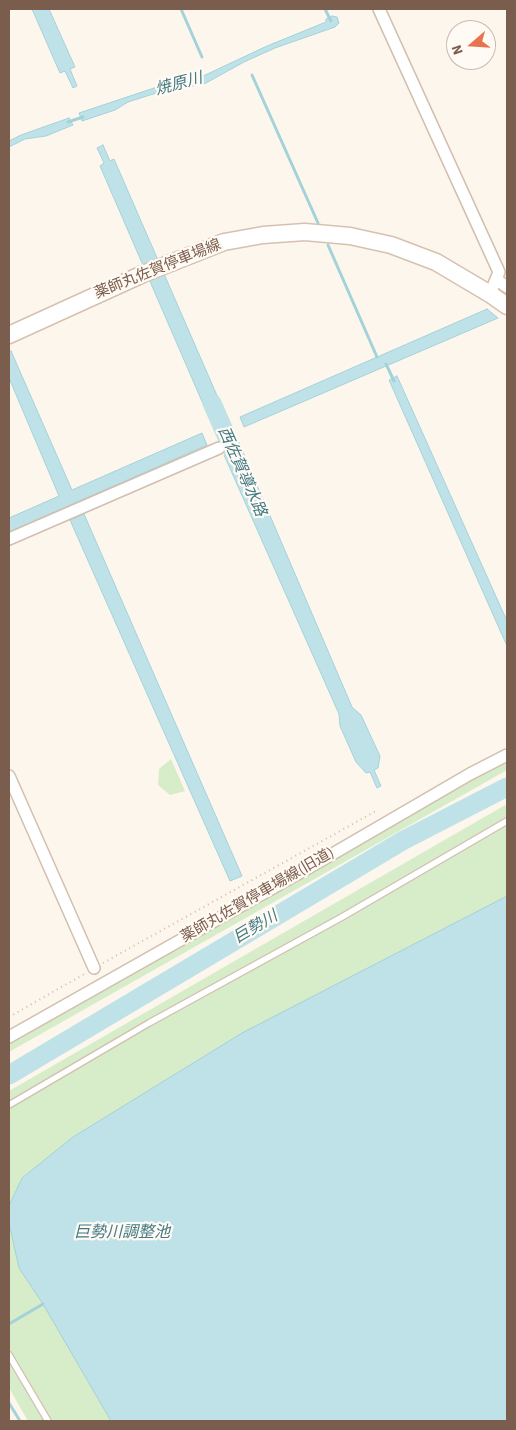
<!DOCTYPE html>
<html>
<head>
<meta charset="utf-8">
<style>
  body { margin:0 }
  #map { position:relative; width:516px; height:1430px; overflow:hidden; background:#fdf6ec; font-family:"Source Sans 3",sans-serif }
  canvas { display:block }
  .frame { position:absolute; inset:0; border:10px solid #7a5d4d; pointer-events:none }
  .north { position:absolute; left:446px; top:20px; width:50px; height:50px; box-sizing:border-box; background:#fffaf3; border:1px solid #cabbb1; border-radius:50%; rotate:251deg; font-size:14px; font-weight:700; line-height:20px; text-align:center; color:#7a5d4d }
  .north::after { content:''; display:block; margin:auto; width:18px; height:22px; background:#e87350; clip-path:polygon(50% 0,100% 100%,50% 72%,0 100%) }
</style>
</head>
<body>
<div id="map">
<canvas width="516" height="1430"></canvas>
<div class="frame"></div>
<div class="north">N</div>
</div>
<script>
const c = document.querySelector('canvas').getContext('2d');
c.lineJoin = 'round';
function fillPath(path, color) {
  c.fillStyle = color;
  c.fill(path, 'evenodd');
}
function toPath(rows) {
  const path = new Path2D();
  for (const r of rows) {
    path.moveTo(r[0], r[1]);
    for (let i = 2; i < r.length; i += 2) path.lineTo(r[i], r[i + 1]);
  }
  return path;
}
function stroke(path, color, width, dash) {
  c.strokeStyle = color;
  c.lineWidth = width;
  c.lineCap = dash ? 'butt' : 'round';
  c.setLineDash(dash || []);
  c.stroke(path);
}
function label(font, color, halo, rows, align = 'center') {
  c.font = font + ' "Source Sans 3","Noto Sans JP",sans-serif';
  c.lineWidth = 4.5;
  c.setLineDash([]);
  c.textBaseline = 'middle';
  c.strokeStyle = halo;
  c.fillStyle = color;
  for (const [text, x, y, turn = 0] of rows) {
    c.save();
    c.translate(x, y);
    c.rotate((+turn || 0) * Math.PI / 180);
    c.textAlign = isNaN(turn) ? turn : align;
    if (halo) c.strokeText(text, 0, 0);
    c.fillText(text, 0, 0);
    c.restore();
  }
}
const green = toPath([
  [171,759,185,791,170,795,158,785,159,769],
  [507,759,507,770,9,1052,9,1041],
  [507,804,507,908,136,1421,28,1421,9,1388,9,1091]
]);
const water = toPath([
  [32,9,49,9,75,67,70,69,77,86,73,88,65,71,60,73,32,9],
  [332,16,337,17,339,23,335,27,275,48,244,62,206,83,188,87,169,89,128,102,115,110,82,121,79,113,166,84,184,82,201,77,267,46,326,22,326,19,332,16],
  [69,118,73,125,46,136,25,139,9,147,9,141,21,135,69,118],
  [103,145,110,161,114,159,222,407,217,409,223,424,218,426,212,411,207,413,100,166,104,163,97,148,103,145],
  [487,309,498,318,244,427,240,417,487,309],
  [11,351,72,490,202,433,207,445,9,532,9,518,59,496,9,378,9,352,11,351],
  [397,376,507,621,507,646,389,380,397,376],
  [229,434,236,449,241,448,352,707,361,715,380,756,378,768,374,770,381,786,377,788,370,772,366,773,356,762,340,726,339,714,224,455,230,452,223,437,229,434],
  [84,514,242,876,230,881,70,520,84,514],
  [507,896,507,1421,111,1421,43,1304,19,1268,9,1223,9,1206,22,1178,73,1137,242,1033,507,896]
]);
const stream = toPath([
  [181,9,202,57],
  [325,9,331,21],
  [252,75,318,223],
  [68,122,83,117],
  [328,245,377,357],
  [386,364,394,381],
  [9,1324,43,1304],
  [9,1403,20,1421]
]);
const river = toPath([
  [212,403,236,458],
  [9,1075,404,840,507,787]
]);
const path = toPath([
  [103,963,376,811],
  [9,1017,86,973]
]);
const service = toPath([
  [9,1105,149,1023,342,917,507,821],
  [9,1355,48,1421]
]);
const minor = toPath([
  [379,9,499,272,490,294],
  [496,279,507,287],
  [9,539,219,448],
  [9,776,94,968],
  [9,1037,317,863,470,774,507,755]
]);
const secondary = toPath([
  [9,335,143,274,224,242,263,235,305,232,350,236,391,245,436,262,490,294,507,306]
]);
const streetNames = [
  ["薬師丸佐賀停車場線",158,270,-22],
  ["薬師丸佐賀停車場線(旧道)",258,896,-30]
];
const waterNames = [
  ["焼原川",179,85,-15],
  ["西佐賀導水路",241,472,66],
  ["巨勢川",256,928,-31],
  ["巨勢川調整池",122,1233]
];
fillPath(green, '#d7ecc9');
fillPath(water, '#bee2e8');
stroke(water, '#a4d2da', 1);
stroke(stream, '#a4d2da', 3);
stroke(river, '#bee2e8', 19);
stroke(service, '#d1bfb0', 8);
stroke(minor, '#d1bfb0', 14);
stroke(secondary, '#d6c1b0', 19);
stroke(path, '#d9b9a4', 2, [1, 4]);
stroke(service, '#fff', 5.5);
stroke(minor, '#fff', 11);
stroke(secondary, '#fff', 16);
label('15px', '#7a5d4d', '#fffaf3', streetNames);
label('italic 16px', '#427b86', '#fffaf3', waterNames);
</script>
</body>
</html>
